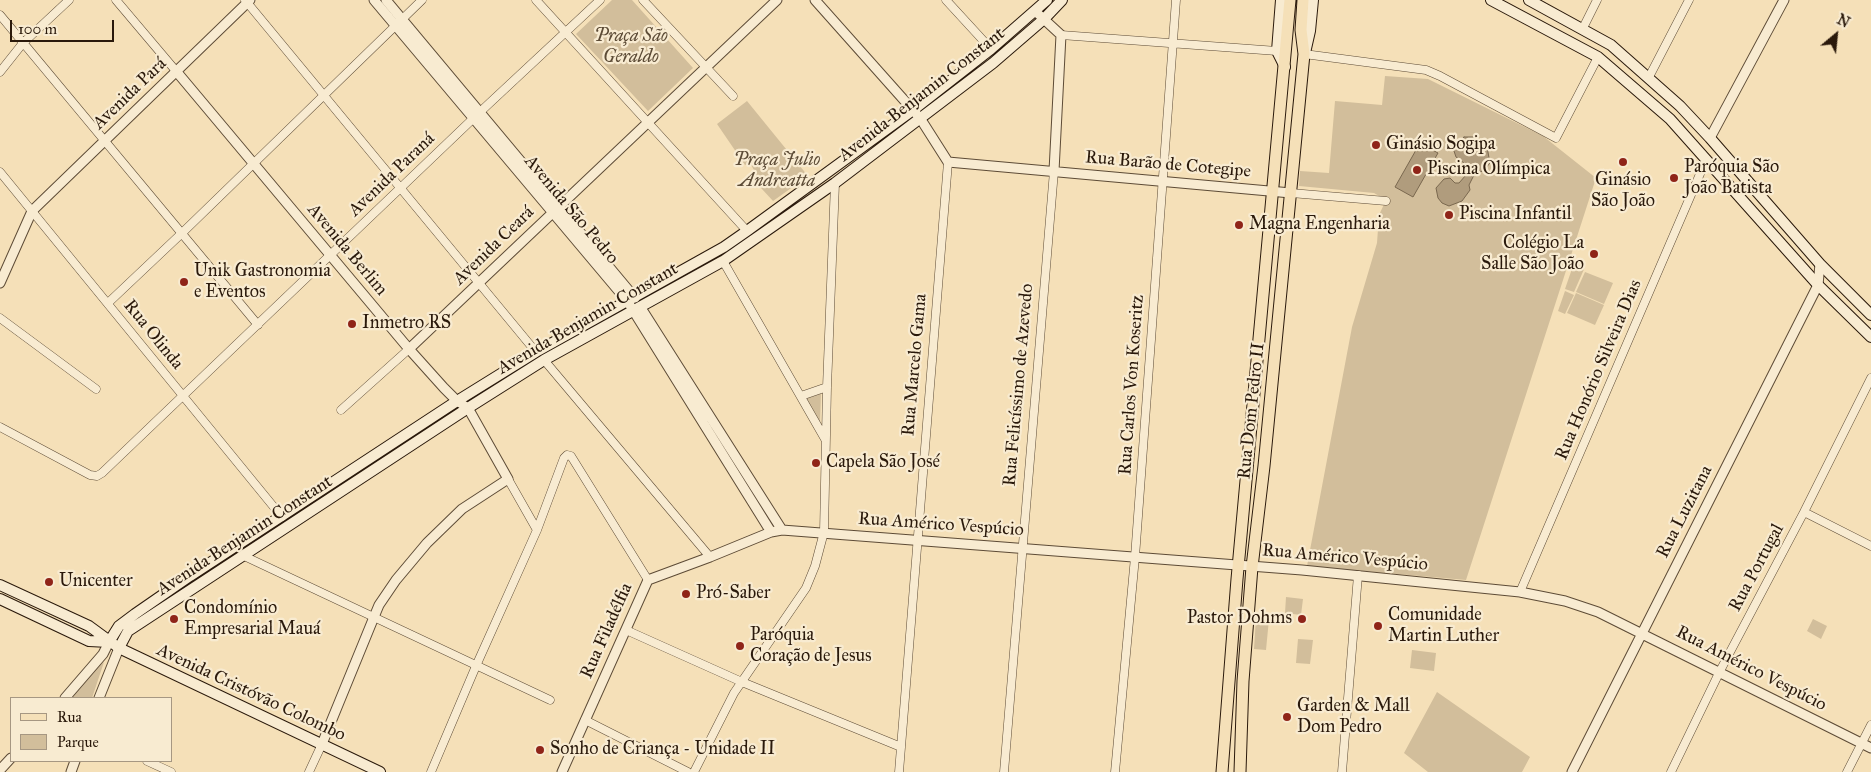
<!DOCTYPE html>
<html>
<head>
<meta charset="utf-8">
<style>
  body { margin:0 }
  #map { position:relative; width:1871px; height:772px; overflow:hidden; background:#f5e0b8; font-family:"IM FELL Great Primer",serif }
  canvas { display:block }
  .legend { position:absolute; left:10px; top:697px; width:162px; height:65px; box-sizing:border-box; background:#f8ebd1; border:1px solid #a69782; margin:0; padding:6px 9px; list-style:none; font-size:15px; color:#2a190b }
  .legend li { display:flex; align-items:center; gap:10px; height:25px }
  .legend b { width:25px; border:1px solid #a69782 }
  .north { position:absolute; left:1811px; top:10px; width:50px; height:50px; -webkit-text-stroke:4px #f8ebd1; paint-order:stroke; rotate:28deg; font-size:14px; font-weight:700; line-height:20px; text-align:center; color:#2a190b }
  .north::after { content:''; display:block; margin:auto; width:18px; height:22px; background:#2a190b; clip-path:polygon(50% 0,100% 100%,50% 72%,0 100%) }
  .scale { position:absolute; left:10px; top:20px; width:104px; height:22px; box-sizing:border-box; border:2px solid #2a190b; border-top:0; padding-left:6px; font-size:15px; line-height:18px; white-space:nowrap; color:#2a190b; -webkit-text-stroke:4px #f8ebd1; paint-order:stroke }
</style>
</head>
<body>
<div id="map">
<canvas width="1871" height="772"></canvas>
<ul class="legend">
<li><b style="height:6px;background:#f5e0b8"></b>Rua</li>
<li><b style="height:14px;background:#d2be9b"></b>Parque</li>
</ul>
<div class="north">N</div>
<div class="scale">100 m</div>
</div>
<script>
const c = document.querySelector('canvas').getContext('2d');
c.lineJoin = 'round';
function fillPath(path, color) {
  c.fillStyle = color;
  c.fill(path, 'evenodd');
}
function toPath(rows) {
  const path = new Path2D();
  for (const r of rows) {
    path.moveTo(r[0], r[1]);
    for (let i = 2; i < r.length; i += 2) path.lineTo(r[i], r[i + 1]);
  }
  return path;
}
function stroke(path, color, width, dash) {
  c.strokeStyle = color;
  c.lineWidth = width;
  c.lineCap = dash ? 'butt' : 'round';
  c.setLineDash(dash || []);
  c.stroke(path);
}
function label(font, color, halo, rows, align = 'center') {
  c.font = font + ' "IM FELL Great Primer",serif';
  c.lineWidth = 4.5;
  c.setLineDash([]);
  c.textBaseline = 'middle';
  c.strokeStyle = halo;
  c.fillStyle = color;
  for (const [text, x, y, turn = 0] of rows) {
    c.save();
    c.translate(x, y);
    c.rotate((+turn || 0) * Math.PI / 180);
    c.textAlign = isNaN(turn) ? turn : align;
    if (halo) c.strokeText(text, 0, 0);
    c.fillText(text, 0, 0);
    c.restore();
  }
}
const green = toPath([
  [612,0,632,0,693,68,648,111,576,34],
  [1385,76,1428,79,1543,136,1596,178,1466,580,1307,566,1352,327,1377,243,1379,215,1386,200,1374,193,1299,186,1300,171,1329,173,1335,101,1382,105],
  [747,101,808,176,773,201,750,176,755,172,750,163,745,165,717,124],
  [1574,263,1585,267,1574,292,1565,289],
  [1585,272,1613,283,1604,304,1576,292],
  [1565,291,1574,295,1565,314,1558,311],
  [1576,293,1604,305,1595,325,1567,313],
  [821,393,820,425,805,398],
  [1286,597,1303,599,1301,615,1285,613],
  [1256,618,1269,619,1266,650,1254,649],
  [1813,619,1827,626,1821,639,1807,631],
  [1298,639,1313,640,1310,664,1296,663],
  [1412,650,1436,653,1434,671,1410,668],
  [104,662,92,698,70,698,100,665],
  [1437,692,1530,757,1522,772,1428,772,1404,753]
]);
const water = toPath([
  [1464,137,1475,137,1487,147,1490,163,1483,171,1475,173,1469,185,1470,190,1462,201,1449,206,1442,203,1438,198,1436,188,1444,179,1450,178,1455,183,1459,183,1466,175,1464,163,1456,157,1454,151,1455,147,1464,137],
  [1420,143,1438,153,1413,197,1395,187,1420,143]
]);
const minor = toPath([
  [116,0,176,71],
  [245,0,536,352],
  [536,0,747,231],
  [643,0,733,96],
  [946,0,991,49],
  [0,15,258,325],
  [1583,28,1597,0],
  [1061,35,1277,51],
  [1304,54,1426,70,1440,76,1556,138,1598,57],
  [0,72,23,43,69,0],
  [1649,77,1689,0],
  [0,172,282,517],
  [1291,193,1386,201],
  [723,261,825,439],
  [108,303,181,234,422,0],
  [0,318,96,389],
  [544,360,710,557],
  [801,396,827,387],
  [341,410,409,349],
  [0,427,90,475,97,476,102,473,480,112,600,0],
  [508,479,537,530],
  [1804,512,1871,546],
  [244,556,550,700],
  [1520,592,1706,160],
  [626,630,742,682,901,747],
  [585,720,688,772],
  [147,761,171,772],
  [309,772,322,744],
  [431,772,476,666,537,530,564,458,567,455,571,456,648,580],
  [694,772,734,693,806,588,815,566,824,532,827,387,835,183],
  [899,772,948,162],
  [1004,772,1054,171],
  [1115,772,1135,557,1176,0],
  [1342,772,1358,575],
  [1671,772,1720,671,1804,512,1871,378],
  [1847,772,1871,725]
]);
const tertiary = toPath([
  [374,0,628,302,771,532],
  [386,0,635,298],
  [815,0,920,118,948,162,1291,193],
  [1035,11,1061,35,1054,171],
  [176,71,409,349,444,388,457,401,468,408,508,479,462,509,427,543,396,580,379,605,374,617,322,744],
  [1710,138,1784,0],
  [0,283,32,211,250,0],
  [641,308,782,530],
  [409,349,777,0],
  [65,698,103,654,109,642],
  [99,698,119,648],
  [0,770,11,758],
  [71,772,75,761],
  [562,772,648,580,710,557,771,532,782,530,1302,570,1520,592,1565,601,1598,612,1871,748],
  [1572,772,1818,285,1820,264]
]);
const secondary = toPath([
  [1281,0,1277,51,1285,67],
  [1491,0,1598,57,1670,119,1818,285,1871,337],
  [1529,0,1611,45,1680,106,1710,138,1820,264,1871,315],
  [1305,53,1310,31,1313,0],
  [0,585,89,626,119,648,380,772],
  [0,599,89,641,109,642],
  [109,642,119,626,135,614,190,576,457,401,536,352,724,247,747,231,913,110,991,49,1047,0],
  [119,648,128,631,468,408,544,360,723,261,835,183,993,63,1044,19,1062,0]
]);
const primary = toPath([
  [1222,772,1237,579,1290,0],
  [1240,772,1243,681,1252,567,1264,466,1304,54,1301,30,1303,0]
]);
const markers = [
  [1376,145,5,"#8f2418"],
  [1623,162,5,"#8f2418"],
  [1417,170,5,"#8f2418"],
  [1674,178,5,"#8f2418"],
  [1449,215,5,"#8f2418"],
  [1239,225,5,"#8f2418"],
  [1594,254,5,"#8f2418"],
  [184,282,5,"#8f2418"],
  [352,324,5,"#8f2418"],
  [816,463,5,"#8f2418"],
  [49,582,5,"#8f2418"],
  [686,594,5,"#8f2418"],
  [174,619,5,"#8f2418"],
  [1302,619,5,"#8f2418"],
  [1378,626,5,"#8f2418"],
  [740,646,5,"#8f2418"],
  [1287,717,5,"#8f2418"],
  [540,750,5,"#8f2418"]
];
const parkNames = [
  ["Praça São",631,37],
  ["Geraldo",631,58],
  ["Praça Julio",777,161],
  ["Andreatta",777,182]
];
const streetNames = [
  ["Avenida Pará",130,94,-44],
  ["Avenida Benjamin Constant",922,95,-38],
  ["Rua Barão de Cotegipe",1168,165,5],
  ["Avenida Paraná",392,175,-44],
  ["Avenida São Pedro",571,210,50],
  ["Avenida Ceará",494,246,-44],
  ["Avenida Berlim",347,250,50],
  ["Avenida Benjamin Constant",588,319,-30],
  ["Rua Olinda",153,335,51],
  ["Rua Marcelo Gama",915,365,-85],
  ["Rua Honório Silveira Dias",1599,370,-67],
  ["Rua Felicíssimo de Azevedo",1019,385,-85],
  ["Rua Carlos Von Koseritz",1132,385,-86],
  ["Rua Dom Pedro II",1252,411,-84],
  ["Rua Luzitana",1685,512,-63],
  ["Rua Américo Vespúcio",941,525,4],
  ["Avenida Benjamin Constant",245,536,-33],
  ["Rua Américo Vespúcio",1345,558,5],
  ["Rua Portugal",1757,568,-62],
  ["Rua Filadélfia",607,631,-66],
  ["Rua Américo Vespúcio",1751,669,27],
  ["Avenida Cristóvão Colombo",251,693,25]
];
const poiNames = [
  ["Ginásio Sogipa",1386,145],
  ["Paróquia São",1684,168],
  ["João Batista",1684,189],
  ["Piscina Olímpica",1427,170],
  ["Ginásio",1623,181,"center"],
  ["São João",1623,202,"center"],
  ["Piscina Infantil",1459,215],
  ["Magna Engenharia",1249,225],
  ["Colégio La",1584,244,"right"],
  ["Salle São João",1584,265,"right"],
  ["Unik Gastronomia",194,272],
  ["e Eventos",194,293],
  ["Inmetro RS",362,324],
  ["Capela São José",826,463],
  ["Unicenter",59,582],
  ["Pró-Saber",696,594],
  ["Condomínio",184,609],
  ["Empresarial Mauá",184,630],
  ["Comunidade",1388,616],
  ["Martin Luther",1388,637],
  ["Pastor Dohms",1292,619,"right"],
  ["Paróquia",750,636],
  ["Coração de Jesus",750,657],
  ["Garden & Mall",1297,707],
  ["Dom Pedro",1297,728],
  ["Sonho de Criança - Unidade II",550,750]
];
fillPath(green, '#d2be9b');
fillPath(water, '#b09c7d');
stroke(water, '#7a684f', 1);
stroke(minor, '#5d4b36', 9);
stroke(tertiary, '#5d4b36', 11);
stroke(secondary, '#2a190b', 12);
stroke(primary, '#2a190b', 13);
stroke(minor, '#f8ebd1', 8);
stroke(tertiary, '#f8ebd1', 9);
stroke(secondary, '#f8ebd1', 10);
stroke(primary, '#f5e0b8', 11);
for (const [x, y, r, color] of markers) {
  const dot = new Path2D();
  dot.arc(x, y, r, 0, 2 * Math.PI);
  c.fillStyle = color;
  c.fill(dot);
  stroke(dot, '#f8ebd1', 2);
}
label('italic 18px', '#5c4b36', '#f8ebd1', parkNames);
label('18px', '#2a190b', '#f8ebd1', streetNames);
label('18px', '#2a190b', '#f8ebd1', poiNames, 'left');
</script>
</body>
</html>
